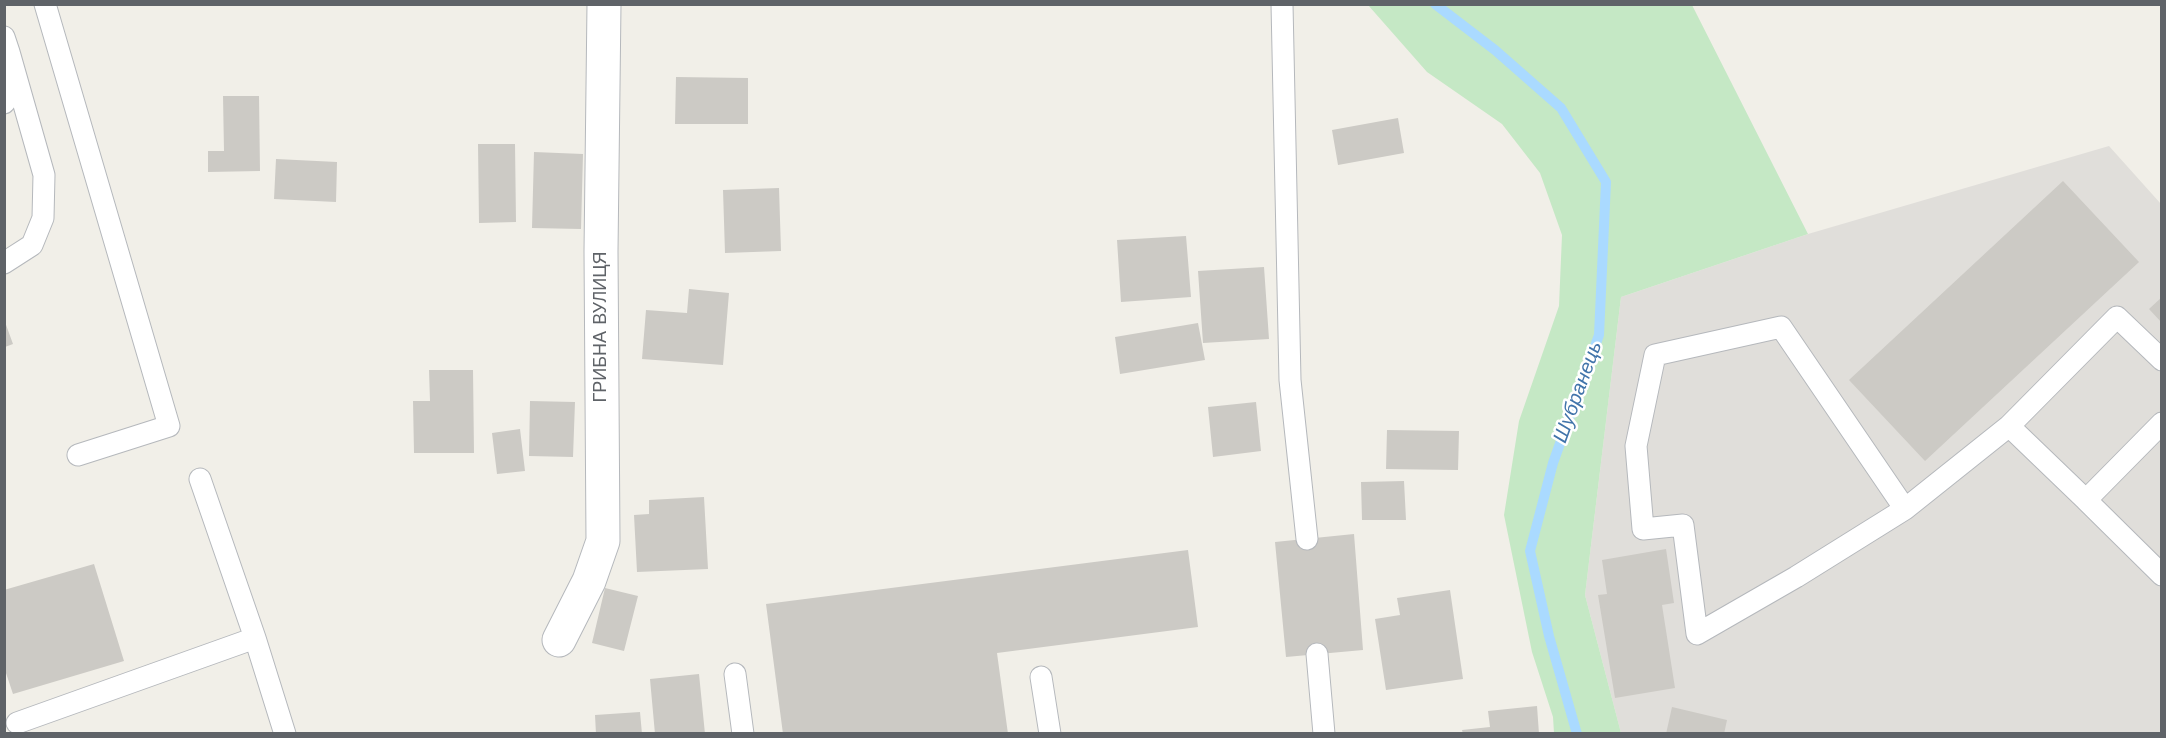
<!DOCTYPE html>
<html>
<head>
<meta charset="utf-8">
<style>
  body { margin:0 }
  #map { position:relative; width:2166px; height:738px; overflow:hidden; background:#f1efe8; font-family:"Work Sans",sans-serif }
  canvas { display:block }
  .frame { position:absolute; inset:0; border:6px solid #5f6368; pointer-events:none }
</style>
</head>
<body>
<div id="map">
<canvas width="2166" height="738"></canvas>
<div class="frame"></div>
</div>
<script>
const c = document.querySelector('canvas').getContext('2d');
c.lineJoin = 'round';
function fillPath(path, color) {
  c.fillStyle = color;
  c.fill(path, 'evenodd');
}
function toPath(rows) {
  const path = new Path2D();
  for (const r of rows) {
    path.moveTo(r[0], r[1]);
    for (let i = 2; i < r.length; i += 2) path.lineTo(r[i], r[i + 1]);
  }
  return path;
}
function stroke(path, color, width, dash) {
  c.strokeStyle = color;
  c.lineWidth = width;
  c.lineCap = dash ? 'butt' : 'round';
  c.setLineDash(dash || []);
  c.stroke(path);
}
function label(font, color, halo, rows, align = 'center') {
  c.font = font + ' "Work Sans",sans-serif';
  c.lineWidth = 5;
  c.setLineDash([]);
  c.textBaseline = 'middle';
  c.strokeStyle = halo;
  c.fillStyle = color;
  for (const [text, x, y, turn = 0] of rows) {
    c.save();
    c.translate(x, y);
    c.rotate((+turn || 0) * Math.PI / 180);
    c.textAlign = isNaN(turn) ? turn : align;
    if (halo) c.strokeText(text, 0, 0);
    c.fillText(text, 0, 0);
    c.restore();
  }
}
const industrial = toPath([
  [2109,146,2161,204,2161,733,1621,733,1585,595,1621,297,1808,234]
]);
const green = toPath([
  [1368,5,1692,5,1808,234,1621,297,1585,595,1621,733,1554,733,1553,717,1532,652,1504,515,1519,421,1559,306,1562,235,1540,173,1502,124,1427,72]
]);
const stream = toPath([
  [1435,4,1495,50,1561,108,1606,182,1599,335,1553,463,1530,551,1549,636,1577,734]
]);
const building = toPath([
  [676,77,748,78,748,124,675,124],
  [223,96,259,96,260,171,208,172,208,151,224,151],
  [1398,118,1404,153,1338,165,1332,130],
  [478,144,515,144,516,222,479,223],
  [534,152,583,154,581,229,532,228],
  [276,159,337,162,336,202,274,199],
  [2063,181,2139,262,1925,461,1849,380],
  [779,188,781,251,725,253,723,190],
  [1186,236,1191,297,1121,302,1117,240],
  [1264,267,1269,339,1203,343,1198,271],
  [689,289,729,293,723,365,642,359,646,310,687,313],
  [2162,297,2162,323,2149,309],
  [5,322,13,344,5,347],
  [1198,323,1205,360,1120,374,1115,337],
  [429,370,473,370,474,453,414,453,413,401,430,401],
  [530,401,575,402,573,457,529,456],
  [1256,402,1261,451,1213,457,1208,407],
  [520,429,525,471,497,474,492,433],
  [1387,430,1459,431,1458,470,1386,469],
  [1404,481,1406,520,1362,520,1361,482],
  [704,497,708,569,637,572,634,515,649,514,649,500],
  [1354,534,1363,650,1286,657,1275,542],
  [1666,549,1674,603,1662,605,1675,688,1615,698,1598,595,1607,594,1602,560],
  [1188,550,1198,627,997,653,1008,734,783,734,766,604],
  [94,564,124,661,13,694,4,667,4,590],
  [605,588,638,596,624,651,592,643],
  [1450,590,1463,679,1386,690,1375,619,1400,615,1397,598],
  [699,674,705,734,655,734,650,679],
  [1537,706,1539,734,1463,734,1462,730,1490,727,1488,711],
  [1672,707,1727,720,1724,734,1666,734],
  [640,712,642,734,596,734,595,715]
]);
const lane = toPath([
  [45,4,169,426,78,455],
  [1282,4,1290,380,1307,539],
  [4,37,9,52,8,98,4,103],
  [4,263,32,245,43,218,44,175,9,52],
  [2009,426,2117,317,2162,360],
  [200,479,255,638,285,734],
  [2086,500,2162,575],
  [1905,509,1781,327,1655,355,1636,446,1643,529,1683,525,1697,634,1796,577,1905,509,2009,426,2086,500,2162,423],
  [1317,654,1324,734],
  [735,674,743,734],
  [1041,677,1050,734],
  [17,723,255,638]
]);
const street = toPath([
  [559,640,589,581,603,541,601,251,604,4]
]);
const streetNames = [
  ["ГРИБНА ВУЛИЦЯ",601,327,-90]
];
const waterNames = [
  ["Шубранець",1578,392,-70]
];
fillPath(industrial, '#e0deda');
fillPath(green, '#c5e8c5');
stroke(stream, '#aadaff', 10);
fillPath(building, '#cccac5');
stroke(lane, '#b5b8bc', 23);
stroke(street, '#b5b8bc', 35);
stroke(lane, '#fff', 21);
stroke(street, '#fff', 33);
label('18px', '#5f6368', '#fff', streetNames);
label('italic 20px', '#4174aa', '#fff', waterNames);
</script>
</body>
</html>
